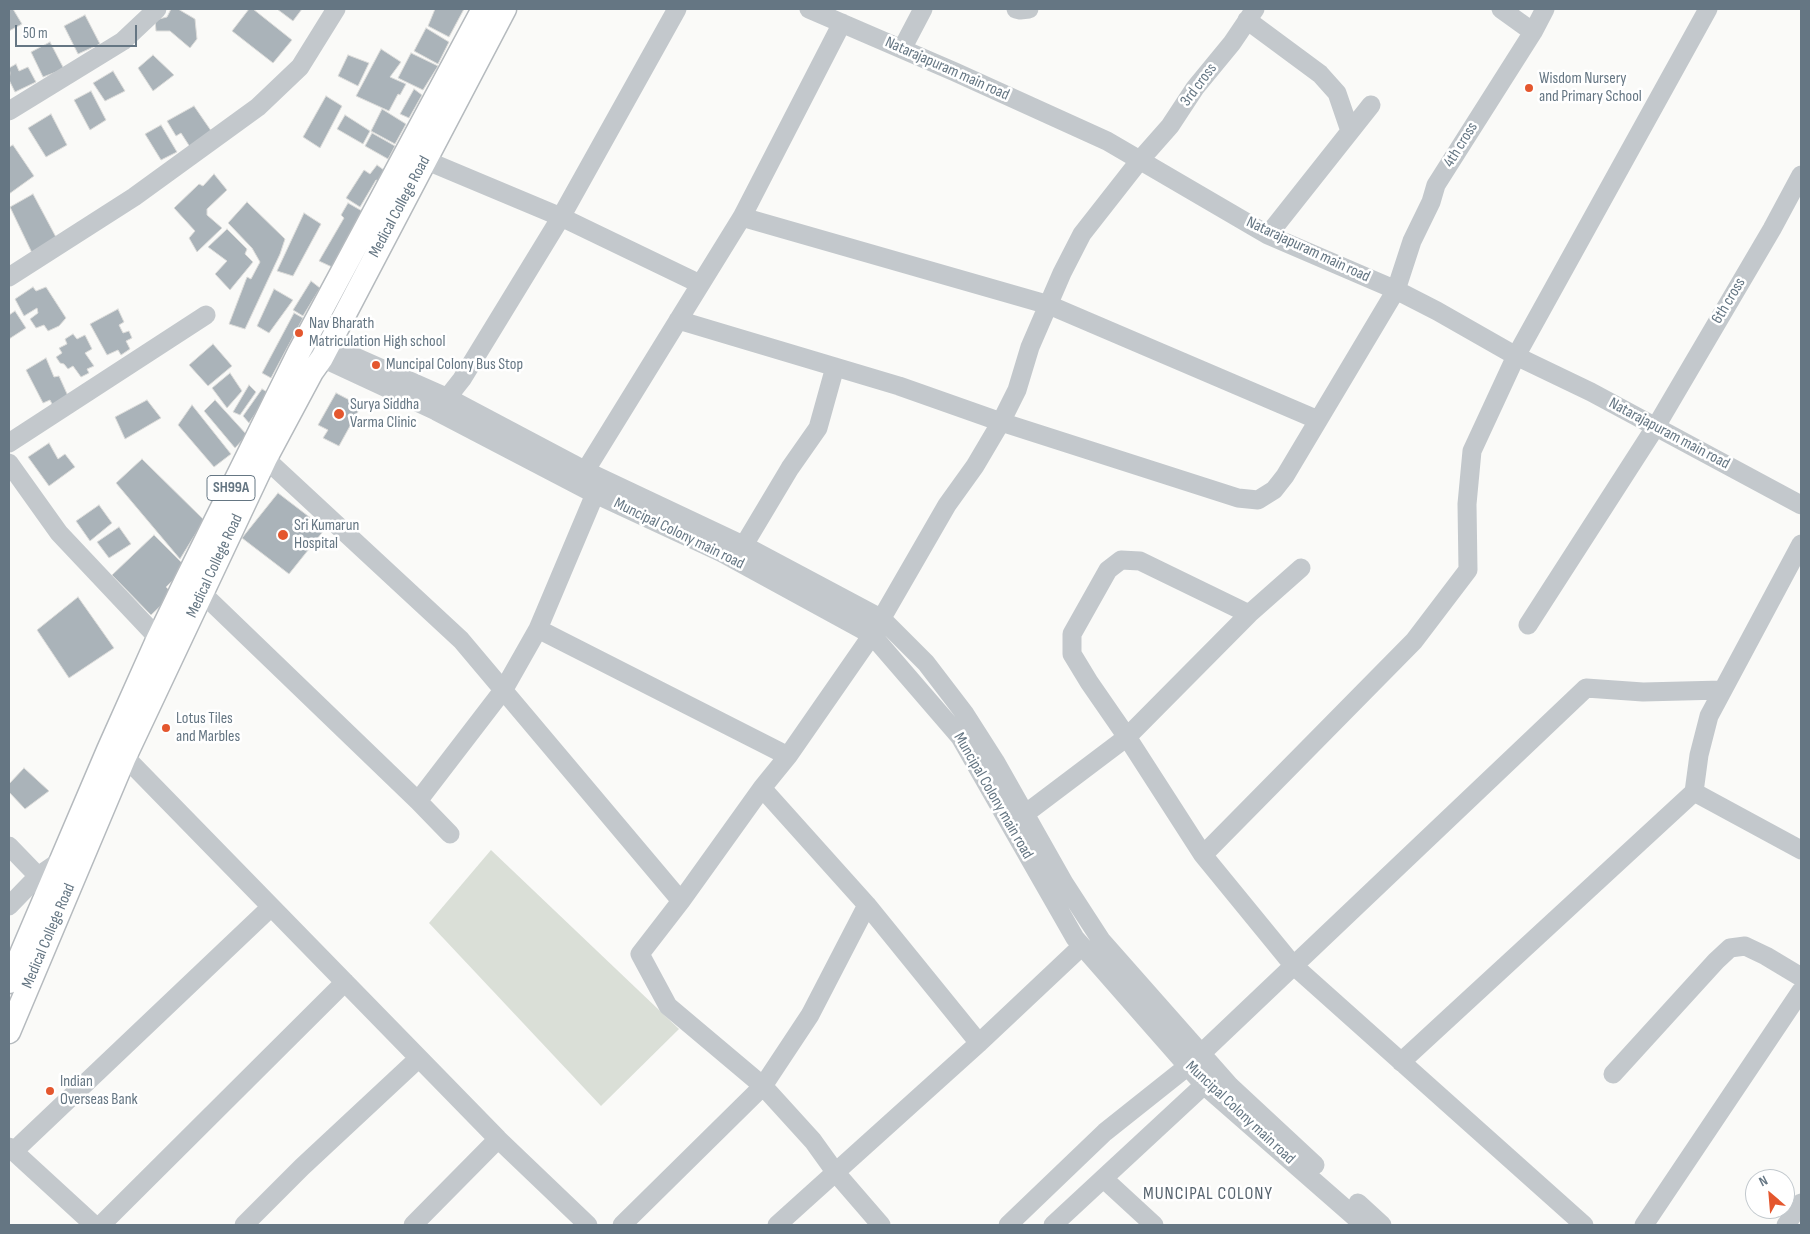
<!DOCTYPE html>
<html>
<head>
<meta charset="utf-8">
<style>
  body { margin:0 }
  #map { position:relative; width:1810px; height:1234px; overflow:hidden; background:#fafaf8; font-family:"Sofia Sans Condensed",sans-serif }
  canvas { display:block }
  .frame { position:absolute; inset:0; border:10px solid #657683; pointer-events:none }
  .north { position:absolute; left:1745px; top:1169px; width:50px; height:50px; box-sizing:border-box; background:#fff; border:1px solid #c1c8cd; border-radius:50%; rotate:333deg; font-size:14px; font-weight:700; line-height:20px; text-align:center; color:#657683 }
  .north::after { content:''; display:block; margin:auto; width:18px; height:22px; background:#e4572e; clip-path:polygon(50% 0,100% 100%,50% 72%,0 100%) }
  .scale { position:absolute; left:15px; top:25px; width:122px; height:22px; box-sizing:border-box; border:2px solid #657683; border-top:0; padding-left:6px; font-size:15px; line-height:18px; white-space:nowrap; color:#657683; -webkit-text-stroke:4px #fff; paint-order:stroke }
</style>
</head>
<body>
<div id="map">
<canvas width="1810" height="1234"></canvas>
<div class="frame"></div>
<div class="north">N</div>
<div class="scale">50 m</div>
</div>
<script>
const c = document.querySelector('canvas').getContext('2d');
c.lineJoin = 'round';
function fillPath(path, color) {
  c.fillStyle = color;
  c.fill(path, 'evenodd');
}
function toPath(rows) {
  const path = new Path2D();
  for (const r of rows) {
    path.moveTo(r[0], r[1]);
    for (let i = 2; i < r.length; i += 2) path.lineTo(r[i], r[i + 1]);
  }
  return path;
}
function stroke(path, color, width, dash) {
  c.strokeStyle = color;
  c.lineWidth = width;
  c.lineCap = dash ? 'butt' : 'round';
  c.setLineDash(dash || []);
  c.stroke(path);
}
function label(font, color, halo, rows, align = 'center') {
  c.font = font + ' "Sofia Sans Condensed",sans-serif';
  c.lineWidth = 5;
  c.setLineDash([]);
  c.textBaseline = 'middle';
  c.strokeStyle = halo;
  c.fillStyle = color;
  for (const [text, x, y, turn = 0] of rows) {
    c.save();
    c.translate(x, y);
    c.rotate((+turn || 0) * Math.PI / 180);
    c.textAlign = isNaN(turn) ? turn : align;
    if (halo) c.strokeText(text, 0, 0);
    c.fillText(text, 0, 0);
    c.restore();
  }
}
const green = toPath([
  [491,850,679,1029,601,1106,429,923]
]);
const building = toPath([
  [9,9,13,9,22,24,9,31,9,9],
  [171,9,178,9,195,19,197,39,190,48,170,31,156,31,155,20,167,17,171,9],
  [249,9,253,9,292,40,273,63,232,31,249,9],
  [277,9,302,9,293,21,277,9],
  [435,9,464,9,449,37,428,26,435,9],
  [85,15,100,44,78,54,64,26,85,15],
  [426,28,449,42,438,64,414,51,426,28],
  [50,42,64,69,43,77,31,52,50,42],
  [381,49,401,62,390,77,406,84,400,95,398,94,389,111,356,96,381,49],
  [411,53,438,66,423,90,398,78,411,53],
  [153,55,174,75,153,91,138,68,153,55],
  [348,55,369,63,358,86,338,76,348,55],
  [16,64,19,71,28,67,36,82,15,92,9,80,10,73,9,68,16,64],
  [113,71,125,91,105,101,93,83,113,71],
  [414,89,422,95,409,118,400,114,414,89],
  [91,91,106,120,90,130,74,100,91,91],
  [326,96,342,106,320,148,303,137,326,96],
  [194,106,214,135,192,150,181,133,176,136,167,121,194,106],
  [382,109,406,124,395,144,371,131,382,109],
  [51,114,67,145,46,157,28,128,51,114],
  [345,115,370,131,363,144,337,129,345,115],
  [161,125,177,152,161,160,145,134,161,125],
  [372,133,395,146,388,159,365,146,372,133],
  [13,145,34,176,9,194,9,147,13,145],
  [377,165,388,173,382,182,376,180,360,207,346,198,364,170,370,174,377,165],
  [214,174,227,190,207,209,207,215,222,228,197,252,189,238,195,231,174,208,199,184,203,186,214,174],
  [33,194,57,239,33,255,10,207,33,194],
  [247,202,285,239,280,254,245,329,229,324,247,277,251,279,260,262,252,248,228,223,247,202],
  [348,203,362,211,332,267,319,261,344,218,341,215,348,203],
  [304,213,321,224,293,276,277,271,304,213],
  [227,229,247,249,245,254,253,262,230,290,215,274,227,261,208,247,227,229],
  [311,281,320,288,303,316,293,310,311,281],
  [33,287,36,291,46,287,66,318,59,326,48,331,44,325,36,328,30,319,38,313,37,308,24,316,15,299,33,287],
  [274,289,293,300,269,333,257,326,274,289],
  [118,309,124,322,119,325,123,333,129,331,132,338,126,341,130,349,121,355,118,350,107,355,90,324,118,309],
  [15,311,26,328,9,339,9,315,15,311],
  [294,313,303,318,271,378,262,373,294,313],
  [73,334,77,339,85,335,92,349,85,353,94,366,87,369,89,373,81,377,73,366,68,369,64,364,60,363,56,357,62,353,59,348,67,344,65,339,73,334],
  [213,344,232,366,208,386,189,365,213,344],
  [46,358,54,377,59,376,68,396,53,406,50,400,43,403,26,370,46,358],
  [230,373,242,391,227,408,212,388,230,373],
  [249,385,256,392,240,415,233,412,249,385],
  [262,389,269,393,249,423,243,416,262,389],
  [336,393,361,406,339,446,323,438,328,430,318,425,336,393],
  [147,400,161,418,125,439,115,417,147,400],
  [215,400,247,435,235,448,204,411,215,400],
  [192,405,231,454,214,467,178,425,192,405],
  [49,443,58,459,65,454,75,467,49,486,28,457,49,443],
  [142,459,204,520,180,559,116,483,142,459],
  [278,493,325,529,289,574,242,538,278,493],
  [99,505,112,523,90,541,76,521,99,505],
  [119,527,131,544,109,558,97,542,119,527],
  [154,535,186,567,166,587,173,594,151,615,112,575,154,535],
  [78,597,114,648,69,678,37,630,78,597],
  [24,768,49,791,25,809,9,792,9,784,24,768]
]);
const minor = toPath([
  [809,9,955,72,1107,141,1268,235,1396,290,1437,311,1516,356,1591,392,1801,505],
  [1016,9,1020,10,1029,9],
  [1501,9,1533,32],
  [1247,20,1320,74,1337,93,1350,131],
  [902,49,923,9],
  [9,111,123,41,157,9],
  [425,160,561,217,700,284],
  [742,217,1049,305,1318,420],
  [1268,235,1371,105],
  [9,277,134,197,258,107,300,67,336,9],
  [678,320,899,386,1001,422,1238,498,1258,500,1274,490,1285,476,1396,290,1412,241,1431,202,1436,185,1533,32,1545,9],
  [328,345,448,398,584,470,743,545,882,619,926,663,965,714,995,761,1064,883,1101,940,1230,1086,1315,1165],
  [309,355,322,358,436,411,595,494,722,553,872,635,960,737,1075,938,1204,1085,1364,1225],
  [440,407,462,379,561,217,677,9],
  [9,443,206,315],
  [255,449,461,640,681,901],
  [9,463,59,533,158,638],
  [579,481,742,217,842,23],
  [595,494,538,629,788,756],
  [738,555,790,468,818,428,835,367],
  [191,585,202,593,418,801,450,834],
  [1528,625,1658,423,1772,229,1801,175],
  [114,752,125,757,498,1139,588,1225],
  [762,788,867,905,979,1043],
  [1694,792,1801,850],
  [418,801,504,689,538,629],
  [1017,820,1127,737,1249,614,1301,568],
  [9,846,38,876],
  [1203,855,1127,737,1089,682,1072,654,1072,634,1108,570,1121,560,1140,561,1249,614],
  [867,905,810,1015,763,1086,668,1006,640,954,681,901,762,788,788,756,872,635,947,505,975,466,1001,422,1017,390,1030,347,1062,273,1082,234,1140,160,1170,126,1195,88,1232,43,1255,9],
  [9,906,38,876,60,861],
  [1401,1062,1694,792,1699,755,1709,716,1801,544],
  [1613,1074,1716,961,1730,948,1745,946,1766,956,1801,977],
  [9,1147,94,1225],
  [14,1151,271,907],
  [1104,1179,1154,1225],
  [1358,1203,1382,1225],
  [101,1225,345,982],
  [244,1225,302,1167,419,1058],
  [413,1225,498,1139],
  [622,1225,763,1086,813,1141,836,1173,881,1225],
  [777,1225,979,1043,1082,946],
  [1008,1225,1105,1132,1188,1066,1586,688,1643,692,1722,690],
  [1053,1225,1204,1085],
  [1584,1225,1293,965,1203,855,1414,641,1468,570,1467,504,1472,451,1516,356,1708,9],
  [1644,1225,1801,991],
  [1786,1225,1801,1203]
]);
const major = toPath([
  [9,982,108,750,158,638,185,582,299,352,483,9],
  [9,1032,125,757,266,458,312,372,322,358,505,9]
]);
const markers = [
  [1529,88,5,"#e4572e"],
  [299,333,5,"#e4572e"],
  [376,365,5,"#e4572e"],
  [339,414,6,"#e4572e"],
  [283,535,6,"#e4572e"],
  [166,728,5,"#e4572e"],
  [50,1091,5,"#e4572e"]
];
const shields = [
  [231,488,48]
];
const shieldNames = [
  ["SH99A",231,488]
];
const streetNames = [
  ["Natarajapuram main road",947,69,24],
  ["3rd cross",1199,85,-53],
  ["4th cross",1461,145,-58],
  ["Medical College Road",400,207,-62],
  ["Natarajapuram main road",1308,250,25],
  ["6th cross",1729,301,-59],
  ["Natarajapuram main road",1669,434,28],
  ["Muncipal Colony main road",679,534,26],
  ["Medical College Road",215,566,-65],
  ["Muncipal Colony main road",993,796,60],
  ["Medical College Road",49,936,-67],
  ["Muncipal Colony main road",1240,1113,43]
];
const poiNames = [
  ["Wisdom Nursery",1539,79],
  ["and Primary School",1539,97],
  ["Nav Bharath",309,324],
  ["Matriculation High school",309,342],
  ["Muncipal Colony Bus Stop",386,365],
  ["Surya Siddha",350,405],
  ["Varma Clinic",350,423],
  ["Sri Kumarun",294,526],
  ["Hospital",294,544],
  ["Lotus Tiles",176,719],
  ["and Marbles",176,737],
  ["Indian",60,1082],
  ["Overseas Bank",60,1100]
];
const neighbourhoodNames = [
  ["MUNCIPAL COLONY",1208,1194]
];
fillPath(green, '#dadfd7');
fillPath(building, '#aab3b9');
stroke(building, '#dcdcda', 1);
stroke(major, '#b5babe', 25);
stroke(minor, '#c3c8cc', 19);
stroke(major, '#fff', 22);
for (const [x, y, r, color] of markers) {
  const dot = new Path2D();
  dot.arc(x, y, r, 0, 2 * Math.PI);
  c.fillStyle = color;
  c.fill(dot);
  stroke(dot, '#fff', 2);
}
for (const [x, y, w] of shields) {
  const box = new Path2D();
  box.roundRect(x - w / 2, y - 12.5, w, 25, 4);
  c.fillStyle = '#fff';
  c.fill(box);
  stroke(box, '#657683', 1);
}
label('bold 15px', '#657683', null, shieldNames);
label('16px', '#657683', '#fff', streetNames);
label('16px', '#657683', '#fff', poiNames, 'left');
c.letterSpacing = '1px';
label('18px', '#57646e', '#fff', neighbourhoodNames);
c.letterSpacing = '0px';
</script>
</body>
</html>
